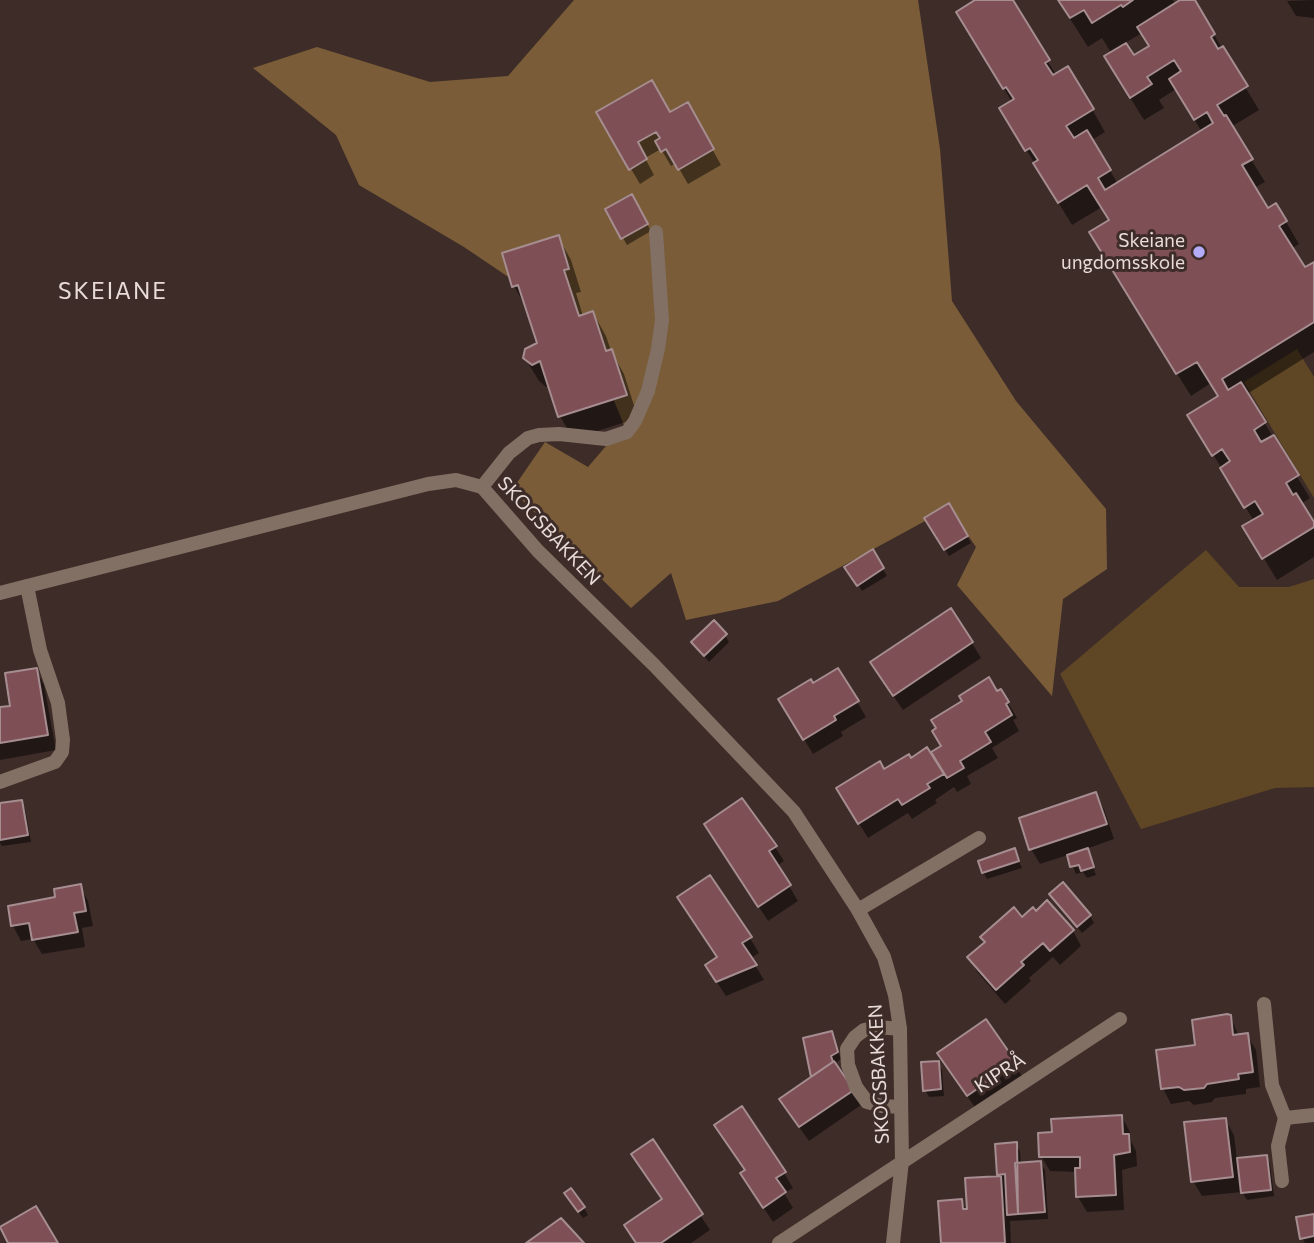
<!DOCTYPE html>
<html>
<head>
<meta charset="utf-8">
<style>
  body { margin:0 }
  canvas { display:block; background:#3e2c28 }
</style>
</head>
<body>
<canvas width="1314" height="1243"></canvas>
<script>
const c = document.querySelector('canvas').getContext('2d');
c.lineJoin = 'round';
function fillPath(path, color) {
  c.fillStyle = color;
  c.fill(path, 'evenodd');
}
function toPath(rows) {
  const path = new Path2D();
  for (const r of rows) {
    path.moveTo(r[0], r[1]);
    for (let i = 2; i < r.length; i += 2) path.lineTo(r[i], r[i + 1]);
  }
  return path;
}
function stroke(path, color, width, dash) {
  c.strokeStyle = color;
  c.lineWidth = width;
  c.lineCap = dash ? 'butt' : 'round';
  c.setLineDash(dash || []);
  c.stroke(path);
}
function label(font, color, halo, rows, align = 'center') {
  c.font = font + ' Commissioner,sans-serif';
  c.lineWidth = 6;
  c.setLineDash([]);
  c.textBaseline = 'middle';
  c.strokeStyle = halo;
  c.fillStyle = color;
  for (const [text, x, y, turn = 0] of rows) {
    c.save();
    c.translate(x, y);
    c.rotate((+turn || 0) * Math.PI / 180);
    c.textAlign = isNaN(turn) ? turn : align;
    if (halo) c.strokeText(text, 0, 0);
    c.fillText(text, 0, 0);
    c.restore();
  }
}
const green = toPath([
  [1297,349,1314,377,1314,498,1244,382],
  [1206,550,1239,587,1289,587,1314,579,1314,787,1275,788,1141,829,1060,674]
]);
const forest = toPath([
  [574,0,918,0,940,149,952,301,1016,401,1106,509,1107,569,1063,599,1052,696,957,585,976,547,949,508,778,601,686,620,671,573,631,608,512,490,545,442,588,467,624,425,584,328,464,247,359,185,336,135,253,68,317,47,430,82,508,76]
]);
const shadow = toPath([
  [978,0,1011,0,1056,75,1092,109,1105,132,1092,140,1118,184,1202,132,1176,89,1159,100,1164,108,1144,120,1119,80,1112,54,1102,38,1088,47,1058,0,1173,0,1176,5,1183,0,1193,0,1259,110,1231,127,1265,182,1254,188,1268,210,1286,222,1299,244,1291,249,1305,270,1314,264,1314,352,1247,394,1310,498,1301,504,1314,525,1314,557,1277,580,1245,527,1254,521,1203,438,1220,397,1211,383,1191,396,1104,256,1110,221,1102,207,1072,225,1015,131,1012,102,971,35],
  [1142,33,1151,47,1133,57,1125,43],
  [1314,0,1314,18,1296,16,1287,1],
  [687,104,721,165,688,184,676,163,671,166,661,149,645,158,654,175,640,184,598,113,670,114],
  [631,196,651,231,627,245,607,210],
  [558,237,571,260,581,292,576,293,583,316,593,313,606,336,611,351,624,374,638,418,573,439,560,416,550,385,546,387,539,381,525,358,539,344,527,309,514,286],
  [948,506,971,543,949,556,927,519],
  [872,551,887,576,862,591,847,567],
  [725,635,729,642,709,662,693,643],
  [972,643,981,658,903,710,881,678],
  [36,670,44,685,56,750,0,760,0,709,12,707],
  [838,670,866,717,841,732,843,736,813,754,780,700,813,685],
  [1001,691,1017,718,1013,720,1019,731,992,748,998,758,967,776,971,784,957,792,954,787,935,800,937,803,912,819,908,813,868,838,847,804,884,772,930,754,943,746],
  [1095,794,1104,809,1114,839,1086,849,1096,875,1087,878,1083,872,1076,874,1068,855,1040,864,1031,849],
  [21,802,25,809,31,842,2,846,0,843,0,805],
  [715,839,775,847,784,861,777,866,798,901,768,921],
  [1014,851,1022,868,987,879,983,872],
  [80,886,88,901,93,926,82,928,85,947,42,954,33,939,21,941,13,926],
  [1051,894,1090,916,1094,923,1082,933],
  [1047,903,1073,931,1081,946,1060,965,1053,957,1029,978,1031,981,1005,1004,978,973,969,958,986,944,982,937,1035,913],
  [688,913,750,938,759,953,751,958,764,980,726,996,716,981,719,958],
  [1230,1016,1239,1036,1247,1035,1256,1050,1260,1087,1246,1089,1246,1094,1215,1098,1212,1102,1194,1105,1189,1101,1171,1104,1163,1089,1197,1047],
  [831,1033,841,1059,834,1064,861,1105,809,1141,790,1114,813,1078],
  [938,1063,942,1070,944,1096,929,1097,925,1090],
  [1014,1063,1023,1078,976,1109,948,1068],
  [1122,1117,1130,1132,1131,1141,1136,1151,1137,1166,1122,1170,1124,1210,1087,1212,1078,1197,1077,1172,1050,1171,1041,1156],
  [1225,1119,1234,1135,1237,1160,1266,1157,1270,1164,1274,1196,1247,1200,1242,1192,1202,1196,1193,1181],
  [652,1142,710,1230,691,1243,636,1243,663,1200],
  [1016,1144,1020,1151,1021,1164,1040,1163,1045,1170,1048,1219,1010,1221,1011,1243,943,1243,961,1201,969,1216,1000,1177,999,1174],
  [784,1173,793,1188,784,1193,793,1208,773,1222,751,1189],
  [570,1201,584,1208,588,1215,583,1218],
  [1314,1216,1314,1243,1305,1243,1302,1238]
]);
const building = toPath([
  [975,0,1013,0,1050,60,1045,63,1053,75,1068,66,1094,109,1066,126,1074,138,1087,130,1111,170,1098,178,1105,190,1213,123,1207,112,1194,120,1169,79,1181,71,1174,60,1147,77,1152,84,1130,98,1104,56,1126,43,1134,55,1149,46,1137,27,1180,0,1195,0,1215,34,1211,37,1218,49,1223,46,1248,86,1217,105,1224,116,1226,115,1253,159,1242,165,1268,208,1276,203,1287,221,1279,226,1305,267,1314,262,1314,322,1222,379,1228,390,1241,382,1266,422,1254,430,1261,442,1274,435,1299,475,1286,483,1293,495,1296,493,1314,522,1314,527,1262,559,1242,526,1263,514,1255,501,1244,508,1220,468,1230,461,1222,449,1212,456,1187,415,1218,396,1197,362,1176,374,1089,232,1109,220,1087,185,1058,203,1033,163,1038,160,1030,148,1025,151,999,108,1014,99,1006,87,1003,89,956,12,975,0],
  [1058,0,1133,0,1123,7,1121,5,1092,23,1084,10,1070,18,1058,0],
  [652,80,670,112,688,102,714,149,678,170,666,149,661,152,655,141,660,138,656,132,638,142,647,159,629,170,596,112,652,80],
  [632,194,648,224,621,239,605,209,632,194],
  [559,235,569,269,564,270,579,316,593,311,606,351,612,349,627,395,558,417,540,361,532,365,523,358,525,349,537,343,518,285,512,287,502,253,559,235],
  [949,503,968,536,944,550,924,518,949,503],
  [873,549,884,568,857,586,844,567,873,549],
  [951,608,973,642,893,696,870,662,951,608],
  [714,620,727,634,704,656,691,642,714,620],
  [37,668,48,735,0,743,0,707,10,706,5,673,37,668],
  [838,668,859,701,834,716,836,720,803,740,778,699,811,679,813,683,838,668],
  [989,677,997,691,1001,689,1009,702,1006,704,1012,715,985,732,991,742,960,761,964,768,947,778,931,752,941,746,932,731,936,728,931,720,962,701,959,696,989,677],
  [927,747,944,774,927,784,930,788,902,805,898,799,858,824,836,788,880,761,884,769,909,754,911,758,927,747],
  [1096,792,1107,824,1029,850,1019,818,1096,792],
  [742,798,777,846,769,851,791,885,758,907,704,824,742,798],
  [22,800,28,835,0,840,0,803,22,800],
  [1015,848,1019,861,982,873,978,861,1015,848],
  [1088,848,1094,867,1081,871,1079,865,1070,867,1067,855,1088,848],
  [710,875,752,937,742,943,757,965,716,982,705,965,717,957,677,897,710,875],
  [1063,882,1091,915,1077,927,1049,894,1063,882],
  [81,884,86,911,74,913,78,932,32,940,29,923,11,926,8,906,55,897,54,889,81,884],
  [1047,900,1074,930,1050,951,1043,943,1021,962,1024,965,996,990,967,957,985,942,980,937,1014,907,1022,917,1033,907,1036,911,1047,900],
  [1227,1014,1231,1015,1233,1035,1248,1033,1253,1072,1238,1074,1239,1079,1207,1084,1204,1088,1184,1090,1179,1087,1161,1089,1156,1050,1195,1045,1192,1020,1227,1014],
  [986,1019,1016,1062,967,1096,937,1053,986,1019],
  [832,1031,838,1052,831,1056,833,1062,811,1077,803,1038,832,1031],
  [834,1061,854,1090,799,1127,779,1099,834,1061],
  [939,1061,941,1089,923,1091,921,1062,939,1061],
  [742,1106,786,1172,776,1178,786,1192,763,1208,740,1173,745,1170,714,1125,742,1106],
  [1122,1115,1123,1134,1129,1134,1130,1152,1114,1155,1116,1195,1076,1197,1075,1168,1080,1168,1080,1157,1039,1157,1038,1133,1052,1132,1051,1119,1122,1115],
  [1226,1118,1233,1177,1191,1182,1184,1122,1226,1118],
  [653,1139,703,1214,661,1243,636,1243,624,1225,662,1199,631,1154,653,1139],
  [1017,1142,1018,1214,1007,1215,1005,1174,997,1175,995,1144,1017,1142],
  [1267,1155,1271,1190,1241,1193,1237,1158,1267,1155],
  [1041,1161,1045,1212,1018,1214,1015,1163,1041,1161],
  [1001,1176,1005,1243,941,1243,938,1201,962,1199,963,1209,967,1209,965,1178,1001,1176],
  [571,1188,585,1207,578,1212,564,1193,571,1188],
  [36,1206,58,1243,8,1243,0,1227,36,1206],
  [1314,1214,1314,1236,1300,1239,1296,1217,1314,1214],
  [561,1218,584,1243,526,1243,561,1218]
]);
const service = toPath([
  [482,487,509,453,528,438,539,435,559,434,606,439,627,432,635,421,648,391,658,349,662,320,656,232],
  [0,782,55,762,62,752,63,740,58,703,40,650,27,586],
  [858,910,979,838],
  [900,1029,878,1027,864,1030,855,1037,847,1049,848,1065,856,1087,867,1102,882,1106,901,1107],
  [1282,1181,1278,1146,1285,1118]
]);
const minor = toPath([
  [0,593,428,484,456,480,482,487,538,551,654,665,794,812,858,910,884,957,895,995,900,1029,902,1161,893,1243],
  [1264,1004,1272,1085,1285,1118,1314,1115],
  [779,1243,1120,1019]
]);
const markers = [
  [1199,252,7,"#b4acf9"]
];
const poiNames = [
  ["Skeiane",1185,241],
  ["ungdomsskole",1185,263]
];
const streetNames = [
  ["SKOGSBAKKEN",549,531,47],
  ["KIPRÅ",1000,1073,-33],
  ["SKOGSBAKKEN",879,1074,-93]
];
const quarterNames = [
  ["SKEIANE",113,291]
];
fillPath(green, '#5f4625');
fillPath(forest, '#7a5d38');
fillPath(shadow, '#0007');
fillPath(building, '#7f4f56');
stroke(building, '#a58d90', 2);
stroke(service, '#827065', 14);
stroke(minor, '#827065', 14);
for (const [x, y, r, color] of markers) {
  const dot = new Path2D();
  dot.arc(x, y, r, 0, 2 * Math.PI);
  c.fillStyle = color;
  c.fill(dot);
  stroke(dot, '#3e2c28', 2.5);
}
label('19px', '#e8dbd8', '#3e2c28', poiNames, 'right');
label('19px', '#e8dbd8', '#3e2c28', streetNames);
c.letterSpacing = '2px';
label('23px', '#e8dbd8', '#3e2c28', quarterNames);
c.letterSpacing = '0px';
</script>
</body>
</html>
